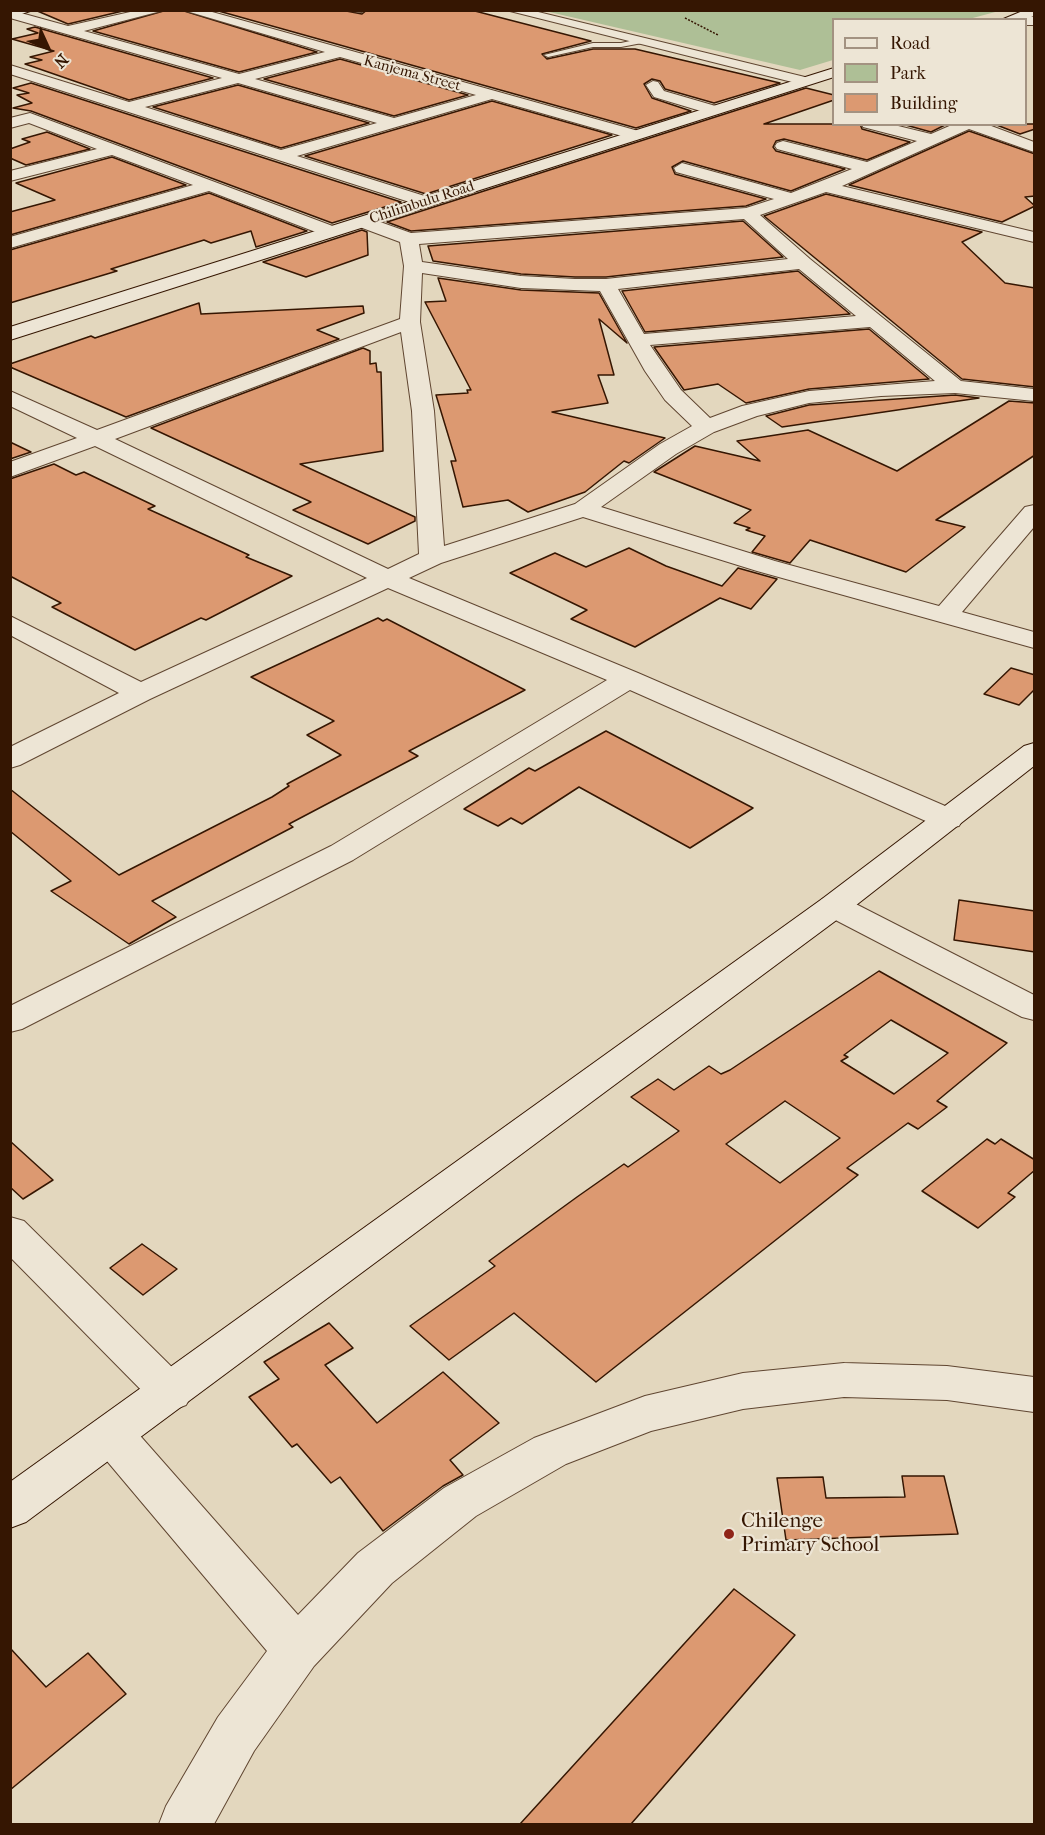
<!DOCTYPE html>
<html>
<head>
<meta charset="utf-8">
<style>
  body { margin:0 }
  #map { position:relative; width:1045px; height:1835px; overflow:hidden; background:#e3d7be; font-family:"IM FELL French Canon",serif }
  canvas { display:block }
  .frame { position:absolute; inset:0; border:12px solid #351602; pointer-events:none }
  .legend { position:absolute; left:832px; top:18px; width:195px; height:108px; box-sizing:border-box; background:#ede5d5; border:2px solid #a39281; margin:0; padding:8px 10px; list-style:none; font-size:18px; color:#351602 }
  .legend li { display:flex; align-items:center; gap:12px; height:30px }
  .legend b { width:30px; border:2px solid #a39281 }
  .north { position:absolute; left:18px; top:18px; width:60px; height:60px; -webkit-text-stroke:4px #ede5d5; paint-order:stroke; rotate:134deg; font-size:16px; font-weight:700; line-height:24px; text-align:center; color:#351602 }
  .north::after { content:''; display:block; margin:auto; width:21px; height:27px; background:#351602; clip-path:polygon(50% 0,100% 100%,50% 72%,0 100%) }
</style>
</head>
<body>
<div id="map">
<canvas width="1045" height="1835"></canvas>
<div class="frame"></div>
<ul class="legend">
<li><b style="height:8px;background:#ede5d5"></b>Road</li>
<li><b style="height:16px;background:#aebf96"></b>Park</li>
<li><b style="height:16px;background:#dc9971"></b>Building</li>
</ul>
<div class="north">N</div>
</div>
<script>
const c = document.querySelector('canvas').getContext('2d');
c.lineJoin = 'round';
function fillPath(path, color) {
  c.fillStyle = color;
  c.fill(path, 'evenodd');
}
function toPath(rows) {
  const path = new Path2D();
  for (const r of rows) {
    path.moveTo(r[0], r[1]);
    for (let i = 2; i < r.length; i += 2) path.lineTo(r[i], r[i + 1]);
  }
  return path;
}
function stroke(path, color, width, dash) {
  c.strokeStyle = color;
  c.lineWidth = width;
  c.lineCap = dash ? 'butt' : 'round';
  c.setLineDash(dash || []);
  c.stroke(path);
}
function label(font, color, halo, rows, align = 'center') {
  c.font = font + ' "IM FELL French Canon",serif';
  c.lineWidth = 4.5;
  c.setLineDash([]);
  c.textBaseline = 'middle';
  c.strokeStyle = halo;
  c.fillStyle = color;
  for (const [text, x, y, turn = 0] of rows) {
    c.save();
    c.translate(x, y);
    c.rotate((+turn || 0) * Math.PI / 180);
    c.textAlign = isNaN(turn) ? turn : align;
    if (halo) c.strokeText(text, 0, 0);
    c.fillText(text, 0, 0);
    c.restore();
  }
}
const green = toPath([
  [545,11,999,11,969,19,834,20,833,60,800,70]
]);
const building = toPath([
  [35,10,127,10,68,24,35,10],
  [167,10,181,10,317,52,239,72,93,31,167,10],
  [215,10,341,10,362,14,367,10,471,10,591,41,542,54,547,59,593,49,635,49,780,83,714,103,665,89,660,81,652,79,644,84,652,98,691,111,636,128,215,10],
  [35,27,213,78,129,100,25,64,42,60,30,57,54,51,12,39,38,33,27,29,35,27],
  [340,59,468,95,394,116,264,79,340,59],
  [31,83,401,202,332,223,31,111,13,108,32,103,17,95,29,93,13,88,31,83],
  [238,85,369,123,281,148,153,107,238,85],
  [806,88,834,95,834,100,764,124,860,124,862,129,910,142,867,160,784,139,776,141,773,147,776,151,845,169,791,191,683,161,672,167,675,174,766,199,746,206,411,231,387,222,806,88],
  [492,101,612,135,426,194,305,156,492,101],
  [902,124,947,124,931,132,902,124],
  [994,124,1035,124,1035,129,1020,134,994,124],
  [969,131,1035,154,1035,196,1025,197,1035,206,1002,222,849,185,969,131],
  [47,132,90,149,26,165,10,158,10,149,30,142,22,139,47,132],
  [112,157,186,185,10,235,10,212,55,200,16,183,112,157],
  [209,193,307,231,256,247,251,231,211,243,204,240,111,269,117,271,10,303,10,250,209,193],
  [826,194,982,232,962,242,1005,283,1035,288,1035,387,962,379,764,216,826,194],
  [743,221,783,257,606,277,575,277,521,274,433,261,428,246,743,221],
  [362,230,367,232,368,255,306,277,263,262,362,230],
  [798,271,850,314,645,332,622,291,798,271],
  [438,278,521,290,599,293,627,343,599,319,614,375,598,375,608,403,552,412,665,438,629,463,624,461,585,492,528,512,508,500,463,507,451,461,456,461,436,395,468,393,467,390,471,390,425,302,446,301,438,278],
  [199,303,201,314,363,306,364,313,317,330,339,339,126,417,10,367,10,364,91,336,95,338,199,303],
  [869,329,929,379,809,389,746,403,718,384,684,390,654,347,869,329],
  [363,348,370,351,370,364,376,363,377,372,381,372,383,451,300,464,415,517,415,521,368,544,293,510,311,502,151,428,363,348],
  [955,395,979,398,782,427,766,416,809,405,955,395],
  [1009,401,1035,403,1035,455,936,520,965,527,906,572,810,540,790,563,752,552,765,536,746,530,750,528,734,523,751,510,654,472,695,446,760,461,737,441,808,430,897,471,1009,401],
  [10,442,31,452,10,459,10,442],
  [54,464,76,475,84,472,155,506,148,509,249,555,246,557,292,576,206,620,201,618,135,650,52,607,61,603,10,576,10,479,54,464],
  [629,548,666,566,722,586,738,568,777,579,751,609,720,598,635,647,571,619,587,610,510,573,555,553,586,567,629,548],
  [378,618,383,621,387,619,525,690,409,751,418,756,289,824,293,827,152,901,176,917,129,944,51,891,71,881,10,831,10,789,119,875,272,797,289,786,287,784,341,755,307,735,334,721,251,677,378,618],
  [1011,668,1035,675,1035,689,1019,705,984,694,1011,668],
  [606,731,753,808,690,848,579,787,522,824,511,818,498,826,464,809,529,768,535,771,606,731],
  [959,900,1035,911,1035,952,954,940,959,900],
  [879,971,1007,1043,937,1101,947,1107,918,1129,908,1123,847,1168,858,1175,596,1382,514,1313,449,1360,410,1326,495,1266,489,1261,577,1197,624,1164,628,1167,679,1131,631,1097,658,1079,674,1090,709,1066,721,1074,730,1070,879,971],
  [891,1020,948,1053,894,1094,841,1061,848,1057,844,1055,891,1020],
  [785,1101,840,1138,780,1183,726,1144,785,1101],
  [987,1139,995,1144,1001,1139,1035,1160,1035,1170,1008,1193,1015,1197,978,1228,922,1191,987,1139],
  [10,1141,53,1180,23,1199,10,1187,10,1141],
  [142,1244,177,1269,143,1295,110,1268,142,1244],
  [329,1323,353,1348,325,1365,377,1423,443,1372,499,1423,450,1460,463,1475,443,1486,383,1531,340,1477,331,1483,297,1444,292,1447,249,1397,279,1379,264,1362,329,1323],
  [902,1476,944,1476,958,1534,786,1540,777,1478,823,1477,826,1498,905,1497,902,1476],
  [734,1589,795,1635,631,1824,520,1824,734,1589],
  [10,1648,46,1687,88,1653,126,1694,10,1790,10,1648]
]);
const path = toPath([
  [685,18,718,35]
]);
const lane = toPath([
  [343,10,365,10,362,12,343,10],
  [639,39,642,43,621,47,593,47,548,57,544,55,593,43,621,43,639,39]
]);
const street = toPath([
  [10,10,68,26,139,10,165,10,84,31,239,74,325,52,183,10,205,10,642,132,644,135,636,140,492,99,297,156,431,198,434,202,431,206,425,207,10,74,10,65,129,102,222,78,10,18,10,10],
  [340,57,476,95,394,118,255,79,340,57],
  [238,83,377,123,281,150,145,107,238,83],
  [506,10,530,10,809,78,811,81,804,85,506,10],
  [1026,17,1034,17,1034,25,1026,25,1026,20,1020,20,1026,17],
  [653,81,658,82,664,91,719,107,722,110,714,115,654,97,646,85,653,81],
  [30,113,338,228,341,232,332,237,326,236,209,191,10,248,10,237,193,185,112,155,10,181,10,171,97,149,29,123,10,128,10,118,30,113],
  [862,124,890,124,931,134,954,124,986,124,1034,142,1034,152,969,129,842,186,1034,232,1034,242,826,192,760,215,810,259,961,381,1034,389,1034,401,955,393,881,396,809,403,757,416,714,432,676,454,601,507,775,561,939,606,1025,507,1034,505,1034,527,962,612,1034,632,1034,648,757,571,583,517,441,563,409,578,638,673,959,812,963,819,959,826,948,828,937,826,630,690,353,860,22,1029,10,1032,10,1006,331,846,607,680,388,588,150,699,20,765,10,768,10,747,119,693,10,635,10,616,141,682,367,578,95,446,10,477,10,462,77,438,10,406,10,391,97,430,400,319,404,266,400,242,357,226,354,222,357,218,369,218,411,233,746,208,774,199,676,172,674,168,682,163,791,193,852,169,777,149,775,146,777,143,783,141,867,162,917,141,863,127,862,124],
  [744,219,788,259,606,279,575,279,521,276,422,262,419,244,744,219],
  [799,269,856,316,644,334,618,289,799,269],
  [422,273,521,288,600,291,645,371,665,400,692,426,660,444,575,504,444,546,434,411,420,322,422,273],
  [870,327,935,381,809,391,742,406,710,418,681,390,650,345,870,327],
  [401,332,412,411,419,554,388,569,115,439,401,332],
  [834,896,846,899,1034,995,1034,1020,1022,1017,822,913,818,906,822,899,834,896],
  [10,1217,24,1221,186,1381,193,1393,186,1405,171,1411,156,1405,10,1257,10,1217],
  [844,1363,947,1366,1034,1377,1034,1412,947,1400,844,1397,743,1409,651,1431,566,1464,476,1516,392,1583,314,1666,254,1751,214,1824,159,1824,166,1806,218,1717,267,1651,96,1448,90,1435,96,1422,112,1417,128,1422,298,1615,358,1553,444,1488,534,1438,645,1396,743,1373,844,1363]
]);
const secondary = toPath([
  [10,10,33,10,10,18,10,10],
  [1025,10,1034,10,1034,16,1023,20,1001,20,1025,10],
  [834,68,834,77,10,340,10,327,834,68],
  [1034,743,1034,766,846,913,26,1522,10,1528,10,1482,822,899,1024,746,1034,743]
]);
const markers = [
  [729,1534,6,"#8f2418"]
];
const farStreetnames = [
  ["Kanjema Street",412,74,15],
  ["Chilimbulu Road",422,203,-18]
];
const nearPoinames = [
  ["Chilenge",741,1522],
  ["Primary School",741,1546]
];
fillPath(green, '#aebf96');
fillPath(building, '#dc9971');
stroke(building, '#351602', 1.5);
stroke(lane, '#604631', 2);
stroke(street, '#604631', 2);
stroke(secondary, '#351602', 2);
stroke(path, '#351602', 1.5, [2, 1.5]);
fillPath(lane, '#ede5d5');
fillPath(street, '#ede5d5');
fillPath(secondary, '#ede5d5');
for (const [x, y, r, color] of markers) {
  const dot = new Path2D();
  dot.arc(x, y, r, 0, 2 * Math.PI);
  c.fillStyle = color;
  c.fill(dot);
  stroke(dot, '#ede5d5', 2);
}
label('15px', '#351602', '#ede5d5', farStreetnames);
label('21px', '#351602', '#ede5d5', nearPoinames, 'left');
</script>
</body>
</html>
